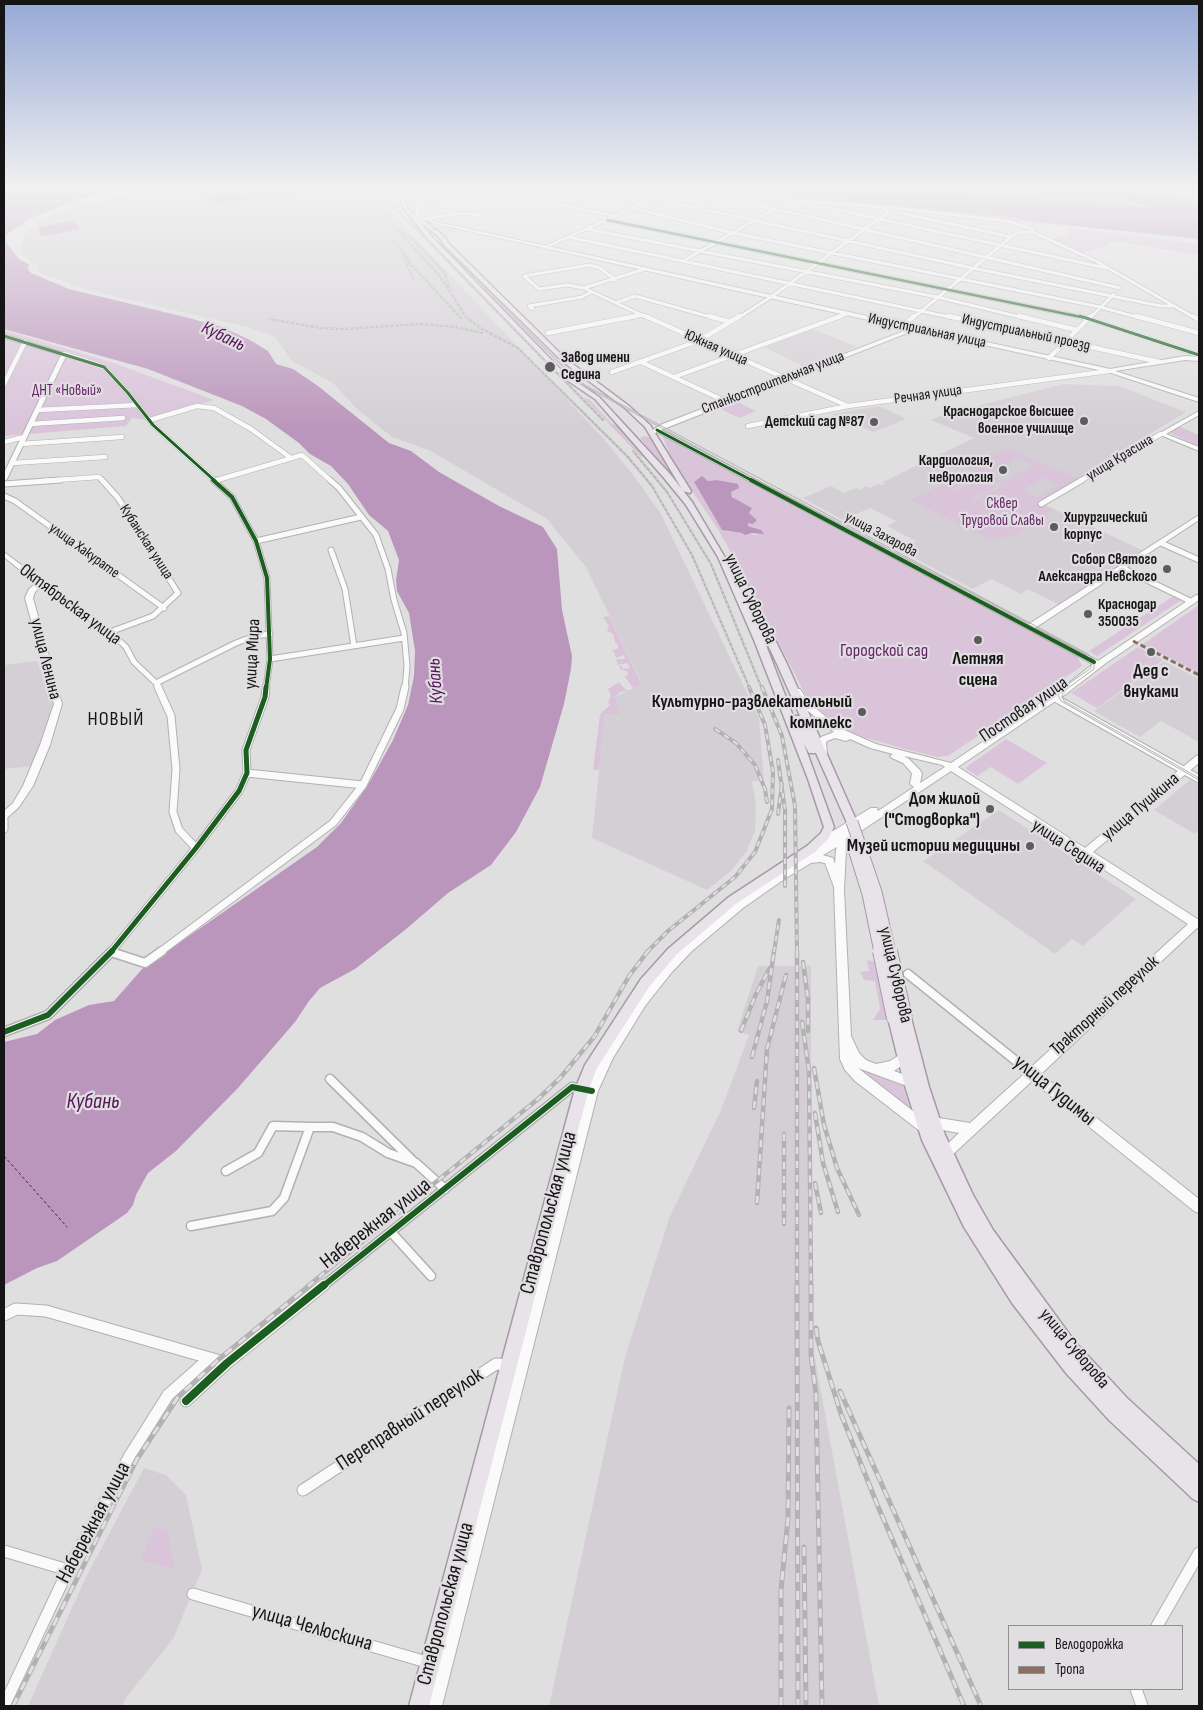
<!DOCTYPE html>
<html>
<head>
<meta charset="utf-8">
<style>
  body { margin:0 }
  #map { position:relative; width:1203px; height:1710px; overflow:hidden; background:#e0dfe0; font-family:"Sofia Sans Condensed",sans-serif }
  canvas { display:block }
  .frame { position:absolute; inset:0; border:5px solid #161516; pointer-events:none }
  .legend { position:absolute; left:1008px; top:1625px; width:175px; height:65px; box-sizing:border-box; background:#e1dee1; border:1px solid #908e90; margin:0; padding:6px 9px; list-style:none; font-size:15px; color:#161516 }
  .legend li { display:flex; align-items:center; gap:10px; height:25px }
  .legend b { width:25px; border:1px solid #908e90 }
</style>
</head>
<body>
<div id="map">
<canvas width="1203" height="1710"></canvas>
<div class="frame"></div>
<ul class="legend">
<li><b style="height:6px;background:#1b5e20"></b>Велодорожка</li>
<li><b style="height:6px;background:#8d6e63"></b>Тропа</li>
</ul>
</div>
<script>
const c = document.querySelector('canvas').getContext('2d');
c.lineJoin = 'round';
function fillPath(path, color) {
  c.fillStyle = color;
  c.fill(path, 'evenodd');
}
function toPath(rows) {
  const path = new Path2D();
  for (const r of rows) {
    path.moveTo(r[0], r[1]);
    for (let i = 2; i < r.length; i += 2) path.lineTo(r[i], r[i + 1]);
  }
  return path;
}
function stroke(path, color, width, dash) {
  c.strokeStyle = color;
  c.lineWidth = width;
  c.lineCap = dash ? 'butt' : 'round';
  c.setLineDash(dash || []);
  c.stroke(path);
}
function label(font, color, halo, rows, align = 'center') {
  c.font = font + ' "Sofia Sans Condensed",sans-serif';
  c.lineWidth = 4.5;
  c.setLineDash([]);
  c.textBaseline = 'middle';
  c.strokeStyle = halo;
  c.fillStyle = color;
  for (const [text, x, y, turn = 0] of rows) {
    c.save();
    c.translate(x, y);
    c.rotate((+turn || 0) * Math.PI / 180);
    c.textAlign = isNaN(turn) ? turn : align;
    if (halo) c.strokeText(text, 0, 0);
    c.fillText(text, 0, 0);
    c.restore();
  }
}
const built = toPath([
  [148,188,336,188,339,192,351,191,374,193,603,438,634,476,661,514,759,718,764,782,752,781,756,804,755,831,746,852,731,871,707,890,592,838,605,714,615,697,642,684,586,567,547,519,429,450,392,437,357,409,333,383,292,361,275,337,247,327,88,290,40,273,37,266,23,255,21,246,27,231,56,213],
  [813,329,857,347,804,367,765,347],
  [1064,384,1119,386,1186,412,1095,467,1084,475,1085,478,1041,503,1142,550,1060,605,1028,589,1021,594,991,579,973,589,899,550,916,541,887,526,896,521,870,508,843,520,803,498,831,486,844,493,856,488,860,490,866,486,870,488,878,484,882,485,885,484,883,482,974,438,931,420,963,406,968,408],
  [879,406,906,419,873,432,831,414],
  [37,661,54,705,33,766,4,769,4,665],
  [1164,661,1199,679,1199,742,1161,721,1140,737,1094,711],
  [1190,780,1199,785,1199,830,1195,834,1154,810],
  [999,810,1136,899,1083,946,1072,939,1055,954,923,861],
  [758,966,811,966,811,1337,879,1706,549,1706,625,1357,670,1216,721,1110,749,1035,737,1031],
  [144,1468,166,1475,186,1495,202,1570,173,1639,125,1699,123,1706,28,1706,85,1579]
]);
const green = toPath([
  [634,188,691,188,743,193,763,193,771,191,767,188,785,188,861,203,1009,217,1036,222,1036,224,907,208],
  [949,188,1072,188,1154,207,996,196],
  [1121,188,1199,188,1199,204,1164,198],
  [1066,228,1199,244,1199,255,1113,241,1103,247,1081,253,1067,245,1050,239,1068,235],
  [4,330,114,363,214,400,150,420,132,418,126,426,4,436],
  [584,398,589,399,612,424,619,425,645,456,641,457],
  [735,401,756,411,740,418,718,408],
  [1178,426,1199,435,1199,446,1168,432],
  [662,435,665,435,1077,656,1082,666,948,756,937,757,905,749,863,737,839,726,822,712,806,696,747,581,719,531,672,461],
  [702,477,707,481,717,480,739,485,737,489,731,491,731,494,735,499,751,507,749,513,757,520,754,522,748,523,748,526,754,527,758,535,722,530,694,482],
  [646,436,650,438,681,488,641,439,640,437],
  [1006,448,1080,480,1038,503,1051,510,1046,516,1035,518,1027,528,1013,535,991,540,910,500,971,471,965,468],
  [1017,458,1033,466,1003,481,987,473],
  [975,473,997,483,1003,486,975,500,972,498,995,487,980,480,957,491,953,489,979,476],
  [1045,478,1060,485,1037,497,1022,490],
  [1175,595,1183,599,1097,656,1089,651],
  [1199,605,1199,673,1143,644],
  [609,616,642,685,634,689,625,677,628,674,628,672,620,669,619,666,622,666,623,669,630,668,628,663,618,665,616,659,625,659,624,655,616,658,614,652,611,651,618,648,618,645,615,642,613,634,607,631,609,626,603,617],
  [1138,647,1163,660,1097,708,1071,693],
  [619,682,626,690,629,691,620,692,615,697,620,714,605,714,599,770,593,770,600,714,610,705,608,702,611,696,608,689],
  [1006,739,1047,763,1018,784,991,767,977,776,965,768],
  [867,960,876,962,887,1020,873,1020,880,1009,875,981,864,980,860,972,869,971],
  [861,1070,902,1085,911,1111,859,1071],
  [155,1527,167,1530,174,1569,140,1560]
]);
const water = toPath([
  [4,188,121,188,77,200,29,219,6,235,6,242,19,259,30,265,27,268,31,273,69,289,185,317,222,327,250,340,268,351,276,364,293,369,318,386,389,443,411,451,439,472,499,506,543,527,557,549,562,610,572,656,571,669,564,704,540,787,516,832,491,865,448,893,405,930,355,969,320,988,309,1001,295,1022,238,1088,176,1151,148,1173,136,1195,133,1205,127,1213,57,1261,37,1268,4,1285,4,1042,37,1034,55,1020,89,1005,114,1001,143,968,317,847,341,823,368,785,393,740,408,705,414,676,415,651,409,613,397,591,396,580,399,560,388,531,369,515,348,484,331,466,310,454,299,443,266,419,242,406,148,369,4,329],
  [225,188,237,188,253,200,215,205,201,192],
  [281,188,287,188,295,194,259,200,250,193],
  [691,188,767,188,771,191,743,193],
  [785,188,949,188,996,196,1154,207,1072,188,1118,188,1199,205,1199,239,1036,222,1009,217,861,203],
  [69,221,75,222,80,229,46,236,41,235,38,228],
  [702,476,708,481,717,480,738,484,739,488,731,492,732,497,752,508,749,513,757,520,753,524,748,523,748,526,761,530,764,534,752,533,745,535,742,533,722,530,694,482]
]);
const ferry = toPath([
  [4,1156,67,1227]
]);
const streetFar5 = toPath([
  [620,188,894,208,1007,221,1033,229,1033,232,1096,261,1195,318],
  [1148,188,1199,197],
  [590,197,657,199,972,268,1161,306,1175,306],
  [736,200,1120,288],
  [419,201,494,188],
  [550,203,616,216],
  [824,207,1106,268],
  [632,208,733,233,1100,307,1140,318],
  [901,213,1011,237],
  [419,217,416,206,432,188],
  [424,219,461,213,484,216],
  [607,220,1086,318],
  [587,229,937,297,1024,318],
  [568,237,954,318],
  [546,247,650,200],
  [683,261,776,208],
  [616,280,600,268,589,265,524,276,539,289,567,285,584,288,648,318],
  [584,288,645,269],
  [616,303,635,296,714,318],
  [533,309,529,306,582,297,591,292],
  [629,318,643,315],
  [738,318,771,297,887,213,888,211,884,209],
  [837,318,847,314],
  [913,318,1011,237,1019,232,1033,232],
  [1090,318,1114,294]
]);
const streetFar4 = toPath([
  [645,316,848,406],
  [709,316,730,322],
  [948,316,1160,362],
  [1019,316,1077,330],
  [1080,316,1199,355],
  [1136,316,1199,333],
  [1193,316,1199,320],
  [903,326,914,316],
  [548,333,636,316],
  [64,354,104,367,128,393,153,425,215,481],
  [1049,358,1091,316],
  [641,362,725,401],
  [612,372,698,341,740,316],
  [674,377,841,316],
  [4,384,25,342],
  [37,410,138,405],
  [150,420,197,406,214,408,251,429,291,458],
  [30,424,123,418],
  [748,426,848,406,1109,371],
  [4,442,24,437],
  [21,444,122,437],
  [13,463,105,457],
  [43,481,99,477,103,481],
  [214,481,302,455,331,481],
  [1080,481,1161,434]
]);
const streetFar3 = toPath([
  [102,480,118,498,178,593,153,616,110,632],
  [213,480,232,497,256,541,267,578,270,659,266,689],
  [330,480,339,488,376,535,388,569,394,600,404,633,407,666,405,689],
  [214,481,218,480],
  [4,484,60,480],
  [4,496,15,501,164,608],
  [1041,504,1082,480],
  [256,541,361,517],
  [1161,543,1199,560],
  [331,550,345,589,354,646],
  [1122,568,1192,602],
  [41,583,110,632,126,647,134,662,156,683,159,689],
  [270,659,404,638],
  [156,683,236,643,255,636,270,634]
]);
const streetFar2 = toPath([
  [158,687,171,716,176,769,173,812,179,830,196,848],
  [1048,694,1199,779],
  [247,773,363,785],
  [4,820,4,829],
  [111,952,196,848,239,791,247,773,246,750,265,697,266,687],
  [160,952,333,823,363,785,400,709,405,687]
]);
const streetFar1 = toPath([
  [111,952,145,963,162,951],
  [908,974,1031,1073],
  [4,1032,48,1015,112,951],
  [330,1079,413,1161],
  [226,1171,258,1153,273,1126,310,1127],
  [191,1226,272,1211,284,1198,310,1127,333,1127,362,1137,388,1153,416,1163,445,1189],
  [391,1232,431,1276],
  [323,1286,572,1087,584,1089]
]);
const street = toPath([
  [4,1315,16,1309,46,1311,227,1363],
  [186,1401,227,1363,324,1285],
  [303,1490,496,1364,510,1365],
  [4,1551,68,1570],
  [193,1594,430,1663],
  [1157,1626,1199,1553],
  [1136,1689,1142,1706],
  [4,1706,68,1570,129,1457,168,1395,210,1358]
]);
const secondary = toPath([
  [407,211,437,222,1110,369,1185,356,1199,357,1199,361,1185,360,1115,371,1199,398,1199,402,1108,372,915,330,661,430,1029,624,1199,515,1199,520,1035,628,1098,661,1196,595,1199,595,1199,600,1106,663,1066,694,958,767,1085,848,1196,756,1199,755,1199,763,1093,852,1199,920,1199,929,1197,928,1041,1074,1199,1199,1199,1213,1194,1211,1032,1081,949,1158,945,1160,941,1158,939,1154,941,1150,959,1133,931,1128,929,1132,925,1134,921,1132,855,1081,845,1070,840,1059,834,887,825,863,820,862,811,863,786,878,743,908,692,951,672,972,645,1006,613,1058,598,1091,442,1706,424,1706,586,1091,604,1051,637,1000,664,966,684,945,735,902,778,872,817,849,812,846,813,843,871,808,877,808,878,811,914,787,910,784,912,774,911,772,903,763,892,758,890,756,893,754,870,748,850,739,846,741,835,738,827,741,826,743,827,754,825,756,819,756,816,743,818,741,821,737,834,732,803,707,793,691,794,689,800,689,809,703,840,728,876,744,951,763,1060,690,1093,664,657,432,653,434,650,432,660,425,909,329,436,224,407,213,407,211],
  [904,756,942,765,945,767,920,783,922,774,920,770,909,759,904,756],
  [951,771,1079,853,1079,858,1086,858,1188,924,1030,1068,1027,1069,1025,1073,970,1123,933,1117,929,1119,927,1122,858,1068,915,1089,919,1088,921,1084,919,1080,894,1071,908,1061,910,1057,908,1053,904,1052,890,1061,876,1064,866,1060,859,1053,851,1036,844,890,846,850,849,839,951,771],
  [837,847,836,850,835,864,833,858,823,855,837,847],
  [4,334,67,354,7,479,4,481,4,473,61,355,4,338,4,334],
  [1199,411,1199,415,1166,434,1199,447,1199,451,1158,434,1199,411],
  [4,552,45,583,35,592,33,598,62,704,50,745,33,786,19,807,7,818,4,819,4,811,13,803,23,786,40,745,54,704,25,598,29,589,36,583,4,557,4,552]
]);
const primary = toPath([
  [398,188,402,188,407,207,417,218,421,218,444,236,448,243,566,359,629,406,650,425,691,491,690,493,683,491,645,427,625,408,562,361,444,245,440,238,420,222,433,238,565,374,599,397,670,474,692,502,730,566,737,564,787,664,857,822,856,825,848,825,816,753,809,753,804,744,834,827,829,838,815,852,737,903,676,955,649,987,597,1068,589,1089,580,1122,429,1706,409,1706,566,1122,575,1089,585,1065,641,979,668,949,729,897,807,846,821,833,824,827,808,779,754,640,718,557,686,505,664,478,595,399,561,376,429,240,403,207,398,188],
  [736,578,777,664,800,716,793,716,764,640,736,578],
  [894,1013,900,1016,905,1013,910,1014,911,1018,929,1087,945,1135,973,1195,993,1230,1075,1342,1127,1398,1199,1464,1199,1502,1193,1499,1109,1420,1066,1373,1012,1303,964,1227,922,1140,904,1083,888,1018,889,1014,894,1013]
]);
const tram = toPath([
  [1199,778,1064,701,1062,696,1064,691,1094,669,1094,661,1088,654,585,385,574,377,438,241,451,233,452,230,440,228,429,231,439,244,579,383,838,524,1086,655,1091,662,1091,668,1060,690,1058,695,1061,701,1199,780]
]);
const railFar3 = toPath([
  [376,188,603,420],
  [393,225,409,236,444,272,451,293,439,275,393,225],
  [391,239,409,259],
  [413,278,403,256,461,318],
  [451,293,466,317,480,328,518,348,627,456,652,486,692,555,750,689],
  [269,319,321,328,343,329,421,324,456,327,482,333],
  [633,451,667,492,711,564,762,689]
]);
const railFar2 = toPath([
  [762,687,782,736,795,806,797,952],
  [715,729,736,743,755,765,765,789,767,802],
  [778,760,785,810,785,886],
  [778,814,782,784],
  [647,952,668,931,735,877,755,852,772,809,773,772,765,725,749,687],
  [774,952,779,920]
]);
const railFar1 = toPath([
  [797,951,797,1286],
  [803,962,808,999,808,1031],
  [802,1022,809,1071,811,1286],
  [741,1031,756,994,770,968],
  [752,1057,767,1001,774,951],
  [814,1068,824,1125,837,1168,859,1215],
  [754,1108,757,1081],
  [815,1113,823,1163,838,1212],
  [784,1134,784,1224],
  [815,1183,821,1213],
  [757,1203,767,1049,786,975],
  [308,1286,538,1099,560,1078,594,1037,629,976,648,951]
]);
const rail = toPath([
  [797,1285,798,1706],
  [811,1285,811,1355,816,1394,822,1706],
  [816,1328,818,1341,841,1414,877,1504,964,1706],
  [840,1391,981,1706],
  [804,1547,806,1706],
  [13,1706,137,1459,178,1397,218,1360,310,1285],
  [781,1706,781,1590,788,1519,789,1408]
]);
const primaryBridgeFar1 = toPath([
  [852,822,876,892,890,952],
  [853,846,868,894,880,952]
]);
const primaryBridge = toPath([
  [880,951,894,1018],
  [890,951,905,1018]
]);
const quiet = toPath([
  [1133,641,1199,675]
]);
const cyclewayFar5 = toPath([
  [607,220,1086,318]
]);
const cyclewayFar4 = toPath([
  [1080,316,1199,355],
  [4,336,104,367,128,393,153,425,215,481],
  [657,430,753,481]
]);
const cyclewayFar3 = toPath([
  [213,480,232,497,256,541,267,578,270,659,266,689],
  [751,480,1094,662]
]);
const cyclewayFar2 = toPath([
  [111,952,196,848,239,791,247,773,246,750,265,697,266,687]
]);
const cyclewayFar1 = toPath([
  [4,1032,48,1015,112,951],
  [323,1286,572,1087,592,1091]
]);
const cycleway = toPath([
  [186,1401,227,1363,324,1285]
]);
const markers = [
  [550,367,6,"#5d5c5d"],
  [1084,421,5,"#5d5c5d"],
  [874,422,5,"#5d5c5d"],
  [1003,470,5,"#5d5c5d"],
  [1054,527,5,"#5d5c5d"],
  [1167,569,5,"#5d5c5d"],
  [1088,614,5,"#5d5c5d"],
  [978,640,5,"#5d5c5d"],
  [1151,652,5,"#5d5c5d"],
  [862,712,5,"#5d5c5d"],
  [990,809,5,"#5d5c5d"],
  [1030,846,5,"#5d5c5d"]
];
const farStreetnames = [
  ["Индустриальная улица",927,331,12],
  ["Индустриальный проезд",1026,333,12],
  ["Южная улица",716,348,24],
  ["Станкостроительная улица",773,383,-21],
  ["Речная улица",928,395,-8],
  ["улица Красина",1120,458,-31],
  ["улица Захарова",881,535,28],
  ["Кубанская улица",146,542,57],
  ["улица Хакурате",84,551,36]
];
const farPoinames = [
  ["Завод имени",561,358,"left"],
  ["Седина",561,375,"left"],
  ["Краснодарское высшее",1074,412],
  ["военное училище",1074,429],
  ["Детский сад №87",864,422],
  ["Кардиология,",993,461],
  ["неврология",993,478],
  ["Хирургический",1064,518,"left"],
  ["корпус",1064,535,"left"],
  ["Собор Святого",1157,560],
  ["Александра Невского",1157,577],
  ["Краснодар",1098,605,"left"],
  ["350035",1098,622,"left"]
];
const farParknames = [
  ["ДНТ «Новый»",67,391],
  ["Сквер",1002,504],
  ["Трудовой Славы",1002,521]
];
const streetNames = [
  ["улица Суворова",750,599,64],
  ["Октябрьская улица",70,605,37],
  ["улица Мира",253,654,-87],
  ["улица Ленина",45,659,76],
  ["Постовая улица",1024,710,-34],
  ["улица Пушкина",1141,807,-40],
  ["улица Седина",1068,847,33],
  ["улица Суворова",895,975,77],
  ["Тракторный переулок",1105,1006,-42],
  ["улица Суворова",1074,1349,50]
];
const parkNames = [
  ["Городской сад",884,651]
];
const poiNames = [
  ["Летняя",978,659,"center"],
  ["сцена",978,680,"center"],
  ["Дед с",1151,671,"center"],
  ["внуками",1151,692,"center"],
  ["Культурно-развлекательный",852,702],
  ["комплекс",852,723],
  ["Дом жилой",980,799],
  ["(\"Стодворка\")",980,820],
  ["Музей истории медицины",1020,846]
];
const waterNames = [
  ["Кубань",223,337,25],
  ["Кубань",436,681,-94]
];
const quarterNames = [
  ["НОВЫЙ",116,720]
];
const nearStreetnames = [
  ["улица Гудимы",1054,1091,39],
  ["Ставропольская улица",549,1213,-75],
  ["Набережная улица",376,1224,-38],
  ["Переправный переулок",410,1420,-33],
  ["Набережная улица",94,1523,-62],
  ["Ставропольская улица",446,1604,-75],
  ["улица Челюскина",312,1628,16]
];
const nearWaternames = [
  ["Кубань",93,1102]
];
fillPath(built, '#d4cfd4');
fillPath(green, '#dac4da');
fillPath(water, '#bb96bc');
stroke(ferry, '#541358', 1, [3, 2.5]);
stroke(streetFar5, '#b2b1b2', 4.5);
stroke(streetFar4, '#b2b1b2', 5.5);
stroke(streetFar3, '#b2b1b2', 7);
stroke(streetFar2, '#b2b1b2', 9);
stroke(streetFar1, '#b2b1b2', 11);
stroke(street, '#b2b1b2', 13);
stroke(secondary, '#b2b1b2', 2);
stroke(primary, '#a59aa6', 3);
stroke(streetFar5, '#fafafa', 3);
stroke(streetFar4, '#fafafa', 4.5);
stroke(streetFar3, '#fafafa', 5);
stroke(streetFar2, '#fafafa', 7);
stroke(streetFar1, '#fafafa', 8);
stroke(street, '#fafafa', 11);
fillPath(secondary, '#fafafa');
fillPath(primary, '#e8e3e8');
stroke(tram, '#b2b2b2', 1);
stroke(railFar3, '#b2b2b2', 2);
stroke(railFar2, '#b2b2b2', 4);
stroke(railFar1, '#b2b2b2', 4.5);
stroke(rail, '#b2b2b2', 5);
stroke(railFar3, '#e1dee1', 1, [2.5]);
stroke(railFar2, '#e1dee1', 2, [5.5]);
stroke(railFar1, '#e1dee1', 2.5, [7]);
stroke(rail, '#e1dee1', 3, [9]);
stroke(primaryBridgeFar1, '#a59aa6', 13, []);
stroke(primaryBridge, '#a59aa6', 16, []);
stroke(primaryBridgeFar1, '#e8e3e8', 11);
stroke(primaryBridge, '#e8e3e8', 14);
stroke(quiet, '#8d6e63', 3, [5.5, 3]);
stroke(cyclewayFar5, '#1b5e20', 2.5);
stroke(cyclewayFar4, '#1b5e20', 3);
stroke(cyclewayFar3, '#1b5e20', 4);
stroke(cyclewayFar2, '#1b5e20', 5);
stroke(cyclewayFar1, '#1b5e20', 6);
stroke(cycleway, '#1b5e20', 8);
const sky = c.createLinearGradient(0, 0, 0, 428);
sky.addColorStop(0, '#96a8d6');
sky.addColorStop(0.44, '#f1f1f1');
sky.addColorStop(1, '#f1f1f100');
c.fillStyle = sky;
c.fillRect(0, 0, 1203, 428);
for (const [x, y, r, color] of markers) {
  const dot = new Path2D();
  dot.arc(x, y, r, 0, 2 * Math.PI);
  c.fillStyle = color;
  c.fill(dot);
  stroke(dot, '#e1dee1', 2);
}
label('15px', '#161516', '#e1dee1', farStreetnames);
label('bold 15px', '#161516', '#e1dee1', farPoinames, 'right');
label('15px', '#652468', '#e1dee1', farParknames);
label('18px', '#161516', '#e1dee1', streetNames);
label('18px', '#652468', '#e1dee1', parkNames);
label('bold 18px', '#161516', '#e1dee1', poiNames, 'right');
label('italic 19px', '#541358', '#e1dee1', waterNames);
c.letterSpacing = '1px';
label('20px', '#161516', '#e1dee1', quarterNames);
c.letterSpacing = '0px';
label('21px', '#161516', '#e1dee1', nearStreetnames);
label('italic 22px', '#541358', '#e1dee1', nearWaternames);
</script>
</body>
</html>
